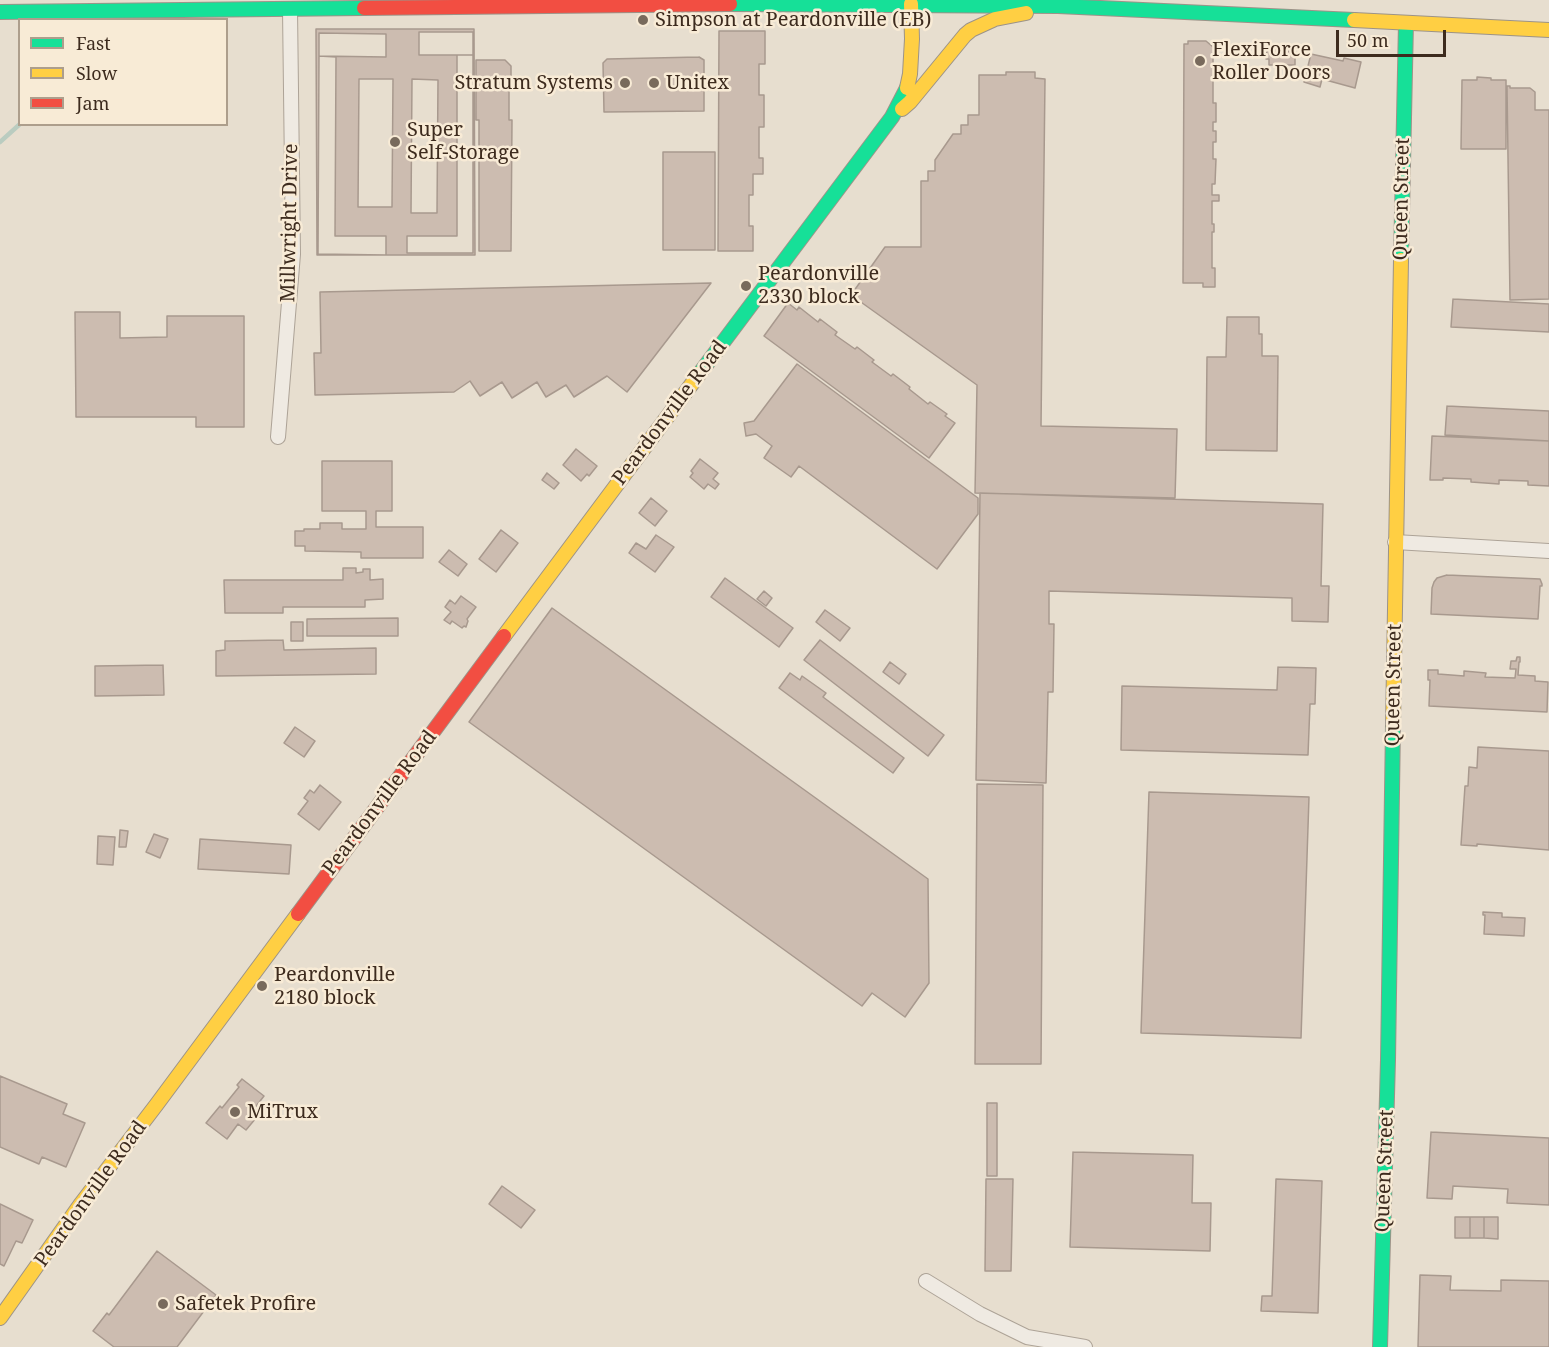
<!DOCTYPE html>
<html>
<head>
<meta charset="utf-8">
<style>
  body { margin:0 }
  #map { position:relative; width:1549px; height:1347px; overflow:hidden; background:#e7decf; font-family:"Noto Serif",serif }
  canvas { display:block }
  .legend { position:absolute; left:18px; top:18px; width:210px; height:108px; box-sizing:border-box; background:#f8ebd6; border:2px solid #ad9e8c; margin:0; padding:8px 10px; list-style:none; font-size:18px; color:#3d2b1e }
  .legend li { display:flex; align-items:center; gap:12px; height:30px }
  .legend b { width:30px; border:2px solid #ad9e8c }
  .scale { position:absolute; left:1336px; top:30px; width:110px; height:27px; box-sizing:border-box; border:3px solid #3d2b1e; border-top:0; padding-left:8px; font-size:18px; line-height:21px; white-space:nowrap; color:#3d2b1e; -webkit-text-stroke:4px #f8ebd6; paint-order:stroke }
</style>
</head>
<body>
<div id="map">
<canvas width="1549" height="1347"></canvas>
<ul class="legend">
<li><b style="height:8px;background:#16e098"></b>Fast</li>
<li><b style="height:8px;background:#ffcf43"></b>Slow</li>
<li><b style="height:8px;background:#f24e42"></b>Jam</li>
</ul>
<div class="scale">50 m</div>
</div>
<script>
const c = document.querySelector('canvas').getContext('2d');
c.lineJoin = 'round';
function toPath(rows) {
  const path = new Path2D();
  for (const r of rows) {
    path.moveTo(r[0], r[1]);
    for (let i = 2; i < r.length; i += 2) path.lineTo(r[i], r[i + 1]);
  }
  return path;
}
function stroke(path, color, width, dash) {
  c.strokeStyle = color;
  c.lineWidth = width;
  c.lineCap = dash ? 'butt' : 'round';
  c.setLineDash(dash || []);
  c.stroke(path);
}
function fillPath(path, color) {
  c.fillStyle = color;
  c.fill(path, 'evenodd');
}
function label(font, color, halo, rows, align = 'center') {
  c.font = font + ' "Noto Serif",serif';
  c.lineWidth = 5;
  c.setLineDash([]);
  c.textBaseline = 'middle';
  c.strokeStyle = halo;
  c.fillStyle = color;
  for (const [text, x, y, turn = 0] of rows) {
    c.save();
    c.translate(x, y);
    c.rotate((+turn || 0) * Math.PI / 180);
    c.textAlign = isNaN(turn) ? turn : align;
    if (halo) c.strokeText(text, 0, 0);
    c.fillText(text, 0, 0);
    c.restore();
  }
}
const stream = toPath([
  [0,142,20,124]
]);
const building = toPath([
  [316,29,474,29,475,255,317,255,316,29],
  [719,31,765,31,765,64,759,64,759,95,764,95,764,127,759,127,759,158,763,158,763,174,753,174,753,195,749,195,749,226,753,226,753,251,718,251,719,31],
  [419,32,473,32,473,55,419,55,419,32],
  [319,33,386,34,386,57,319,56,319,33],
  [1188,41,1206,41,1213,47,1213,103,1216,103,1216,122,1213,122,1213,131,1216,131,1216,142,1213,142,1213,159,1216,159,1215,184,1212,184,1212,195,1219,195,1219,201,1212,201,1212,224,1214,224,1214,232,1212,232,1212,268,1215,268,1215,287,1203,287,1203,283,1183,283,1184,44,1188,44,1188,41],
  [1272,46,1285,46,1285,51,1295,51,1295,65,1269,65,1269,59,1266,59,1266,53,1272,46],
  [1311,54,1343,61,1344,58,1361,62,1355,88,1322,79,1320,87,1304,82,1311,54],
  [457,55,473,55,473,253,407,253,407,236,457,236,457,55],
  [319,56,336,57,335,236,386,236,386,255,318,254,319,56],
  [699,57,704,60,704,111,604,112,603,63,607,59,699,57],
  [476,60,505,60,511,66,511,79,509,79,509,120,512,120,511,251,479,251,479,120,476,120,476,60],
  [1006,72,1035,72,1035,78,1045,79,1041,426,1177,429,1175,498,975,493,977,385,851,295,885,247,921,247,921,181,928,181,928,171,935,171,935,160,953,134,961,134,961,125,968,125,968,115,979,115,979,75,1006,75,1006,72],
  [1477,77,1491,78,1491,80,1506,80,1506,149,1461,149,1462,80,1477,80,1477,77],
  [359,79,393,79,392,207,358,207,359,79],
  [412,79,438,80,437,213,411,213,412,79],
  [1507,86,1510,86,1510,88,1530,88,1535,92,1535,110,1549,110,1549,299,1510,300,1507,86],
  [663,152,715,152,715,250,663,250,663,152],
  [711,283,627,392,607,376,574,397,566,385,546,397,537,382,512,398,502,382,480,396,470,381,454,392,315,395,314,353,321,353,320,292,711,283],
  [1453,299,1549,304,1549,332,1451,327,1453,299],
  [788,303,797,310,799,307,818,322,820,319,837,332,835,335,855,349,857,347,874,360,872,362,891,376,893,374,910,387,909,389,928,404,930,402,947,414,945,416,955,423,929,458,764,336,788,303],
  [75,312,120,312,120,338,167,337,167,316,244,316,244,427,196,427,196,417,76,417,75,312],
  [1227,317,1259,317,1259,334,1262,334,1262,356,1278,356,1277,451,1206,450,1207,357,1226,357,1227,317],
  [797,364,978,498,978,514,937,569,799,466,791,477,764,458,772,446,756,434,746,436,744,423,754,421,797,364],
  [1447,406,1549,411,1549,441,1445,435,1447,406],
  [1432,436,1549,441,1549,486,1528,485,1528,481,1499,480,1499,484,1471,482,1471,479,1443,478,1443,480,1430,480,1432,436],
  [576,449,597,466,589,476,587,474,581,481,563,465,576,449],
  [700,459,718,473,713,479,719,484,715,489,708,484,704,489,690,477,693,473,691,471,700,459],
  [322,461,392,461,392,511,376,511,376,527,423,527,423,558,361,558,361,552,305,551,305,546,295,546,295,531,304,531,304,529,320,529,320,523,342,523,342,529,366,529,366,511,322,511,322,461],
  [547,473,559,483,554,489,542,480,547,473],
  [980,493,1323,504,1321,586,1329,586,1328,622,1292,621,1292,598,1049,591,1049,624,1054,624,1053,692,1048,692,1046,783,976,780,980,493],
  [651,498,667,511,655,526,639,513,651,498],
  [501,530,518,543,496,572,479,559,501,530],
  [656,535,674,547,655,572,629,553,636,543,646,549,656,535],
  [449,550,467,564,458,576,439,562,449,550],
  [343,568,356,568,356,573,363,572,363,569,370,569,370,580,383,579,383,599,365,600,365,607,283,607,283,613,225,613,224,580,343,580,343,568],
  [1447,575,1540,579,1542,584,1542,586,1540,586,1538,619,1431,614,1432,588,1434,582,1437,578,1447,575],
  [725,578,793,628,779,647,711,597,725,578],
  [764,591,772,598,766,606,757,599,764,591],
  [461,596,476,607,467,619,468,621,466,627,464,626,462,628,452,621,450,624,444,620,451,612,445,607,450,600,455,604,461,596],
  [552,608,928,879,929,983,905,1017,872,993,862,1006,469,722,552,608],
  [825,610,850,628,840,641,816,622,825,610],
  [398,618,398,636,307,636,307,619,398,618],
  [291,622,303,622,303,641,291,641,291,622],
  [283,640,284,650,376,648,376,674,216,676,216,651,225,650,225,641,283,640],
  [820,640,944,735,928,756,804,660,820,640],
  [1517,657,1520,657,1520,662,1519,662,1518,675,1535,676,1535,681,1548,682,1547,712,1429,706,1430,680,1428,680,1428,670,1438,670,1438,674,1464,676,1464,671,1486,673,1485,677,1515,678,1516,669,1510,669,1511,661,1516,661,1517,657],
  [890,662,906,674,899,684,883,672,890,662],
  [163,665,164,695,95,696,95,666,163,665],
  [1278,667,1316,668,1315,704,1310,704,1308,755,1121,750,1122,686,1277,690,1278,667],
  [790,673,800,680,802,676,826,693,823,697,904,758,893,773,779,688,790,673],
  [295,727,315,741,304,757,284,743,295,727],
  [1478,747,1549,751,1549,850,1477,844,1477,846,1461,845,1465,786,1468,786,1469,767,1477,768,1478,747],
  [977,784,1043,785,1041,1064,975,1064,977,784],
  [320,785,341,802,319,830,298,814,308,801,304,798,310,790,314,793,320,785],
  [1149,792,1309,797,1301,1038,1141,1033,1149,792],
  [120,830,128,831,126,847,119,847,120,830],
  [154,834,168,839,160,858,146,852,154,834],
  [98,836,115,837,113,865,97,864,98,836],
  [200,839,291,845,289,874,198,869,200,839],
  [1483,912,1502,913,1502,917,1525,918,1524,936,1484,934,1485,915,1483,915,1483,912],
  [0,1076,67,1104,63,1114,85,1123,66,1167,42,1157,39,1164,0,1147,0,1076],
  [242,1079,264,1096,250,1114,256,1118,246,1130,238,1124,227,1139,206,1123,220,1106,222,1108,239,1087,237,1085,242,1079],
  [987,1103,997,1103,997,1176,987,1176,987,1103],
  [1431,1132,1549,1138,1549,1205,1507,1203,1508,1189,1453,1186,1452,1199,1427,1198,1431,1132],
  [1073,1152,1193,1155,1192,1203,1211,1203,1210,1251,1070,1247,1073,1152],
  [986,1179,1013,1179,1011,1271,985,1271,986,1179],
  [1276,1179,1322,1181,1318,1313,1261,1311,1262,1296,1272,1296,1276,1179],
  [502,1186,535,1210,521,1228,489,1204,502,1186],
  [0,1204,33,1220,22,1243,16,1241,4,1266,0,1264,0,1204],
  [1455,1217,1470,1217,1470,1238,1455,1238,1455,1217],
  [1470,1217,1484,1217,1484,1238,1470,1238,1470,1217],
  [1484,1217,1498,1217,1498,1239,1484,1238,1484,1217],
  [157,1251,216,1295,177,1347,114,1347,93,1331,107,1313,109,1315,157,1251],
  [1420,1275,1451,1276,1450,1290,1501,1291,1501,1280,1549,1281,1549,1347,1418,1347,1420,1275]
]);
const street = toPath([
  [278,437,293,254,290,9],
  [1395,542,1549,551],
  [926,1281,980,1314,1027,1337,1085,1347]
]);
const fast = toPath([
  [730,4,1058,6,1354,20],
  [0,12,364,8],
  [1401,260,1406,23],
  [700,373,892,117,907,88],
  [1380,1347,1388,1060,1393,725]
]);
const slow = toPath([
  [1354,20,1549,30],
  [907,88,910,74,912,39,911,4],
  [902,109,910,102,965,35,971,30,995,19,1026,13],
  [504,636,700,373],
  [1393,725,1401,260],
  [0,1318,80,1205,157,1104,298,914]
]);
const jam = toPath([
  [364,8,730,4],
  [298,914,504,636]
]);
const markers = [
  [643,20,6,"#786a5c"],
  [1200,61,6,"#786a5c"],
  [625,83,6,"#786a5c"],
  [654,83,6,"#786a5c"],
  [395,142,6,"#786a5c"],
  [746,286,6,"#786a5c"],
  [262,986,6,"#786a5c"],
  [235,1112,6,"#786a5c"],
  [163,1304,6,"#786a5c"]
];
const poiNames = [
  ["Simpson at Peardonville (EB)",655,20],
  ["FlexiForce",1212,50],
  ["Roller Doors",1212,73],
  ["Stratum Systems",613,83,"right"],
  ["Unitex",666,83],
  ["Super",407,130],
  ["Self-Storage",407,153],
  ["Peardonville",758,274],
  ["2330 block",758,297],
  ["Peardonville",274,975],
  ["2180 block",274,998],
  ["MiTrux",247,1112],
  ["Safetek Profire",175,1304]
];
const streetNames = [
  ["Queen Street",1402,199,-89],
  ["Millwright Drive",290,223,-89],
  ["Peardonville Road",670,413,-53],
  ["Queen Street",1394,685,-89],
  ["Peardonville Road",380,803,-53],
  ["Queen Street",1385,1171,-88],
  ["Peardonville Road",91,1194,-54]
];
stroke(stream, '#baccc0', 4.5);
fillPath(building, '#ccbcb0');
stroke(building, '#a8998e', 1.5);
stroke(street, '#ada397', 16);
stroke(fast, '#9c9388', 16);
stroke(slow, '#9c9388', 16);
stroke(jam, '#9c9388', 16);
stroke(street, '#efeae2', 14);
stroke(fast, '#16e098', 14);
stroke(slow, '#ffcf43', 14);
stroke(jam, '#f24e42', 14);
for (const [x, y, r, color] of markers) {
  const dot = new Path2D();
  dot.arc(x, y, r, 0, 2 * Math.PI);
  c.fillStyle = color;
  c.fill(dot);
  stroke(dot, '#f8ebd6', 2);
}
label('20px', '#3d2b1e', '#f8ebd6', poiNames, 'left');
label('20px', '#3d2b1e', '#f8ebd6', streetNames);
</script>
</body>
</html>
